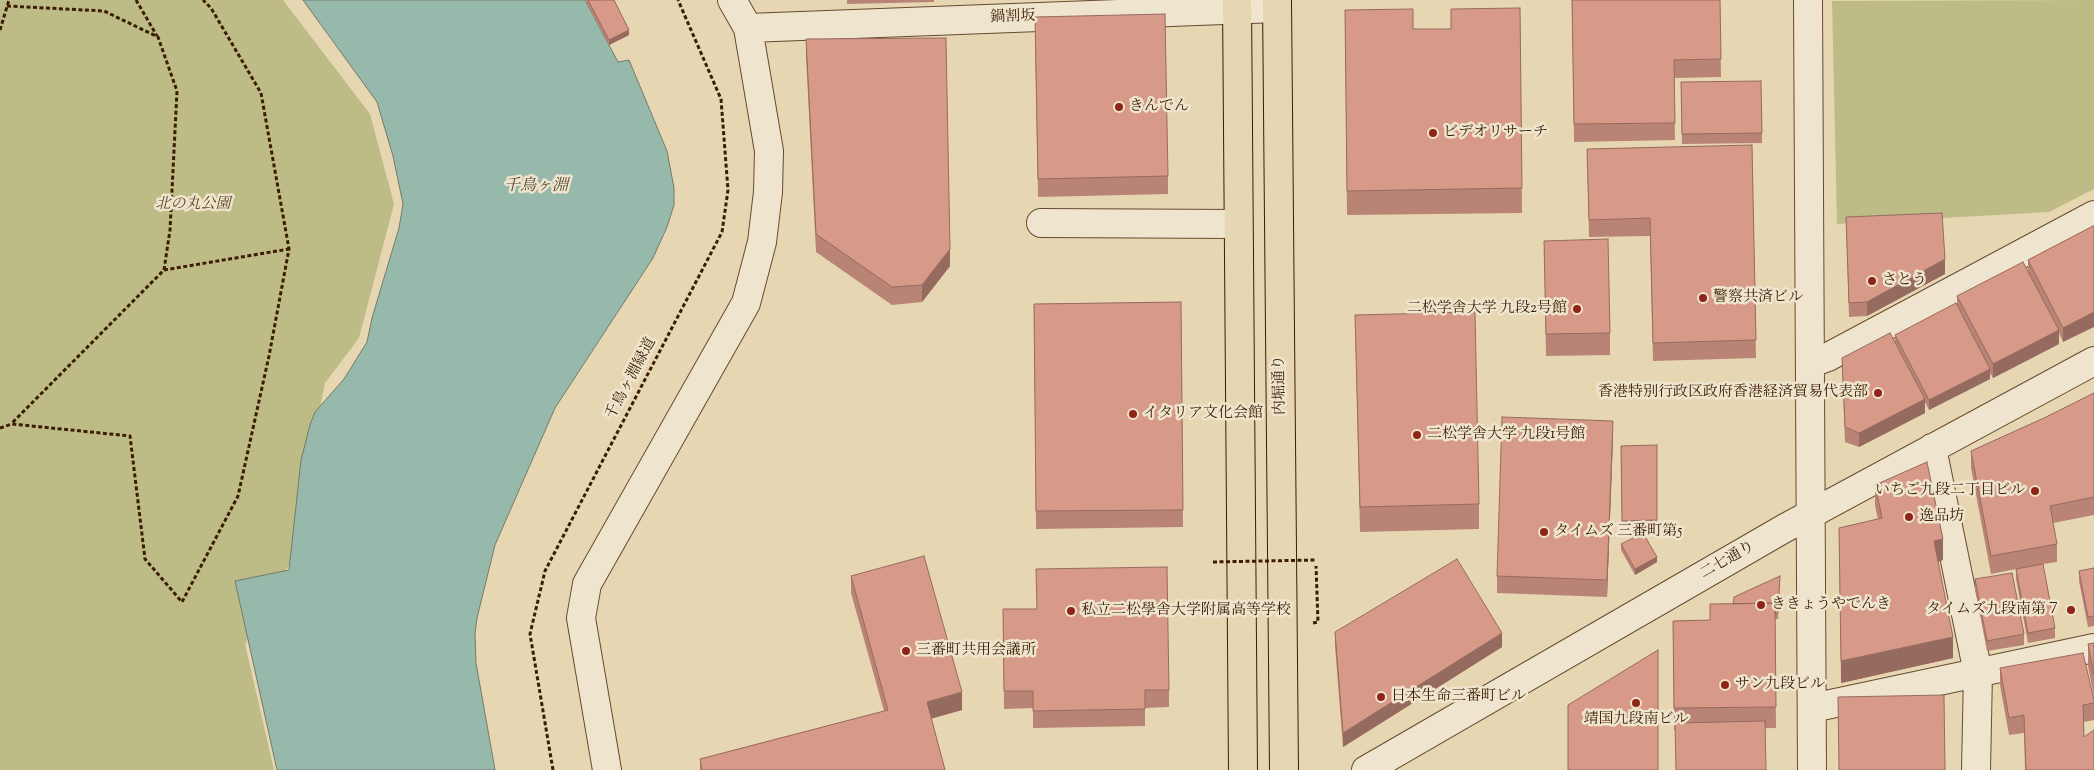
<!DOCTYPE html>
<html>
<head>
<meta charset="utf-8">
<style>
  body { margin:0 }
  canvas { display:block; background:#e7d6b2 }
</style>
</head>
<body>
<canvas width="2094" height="770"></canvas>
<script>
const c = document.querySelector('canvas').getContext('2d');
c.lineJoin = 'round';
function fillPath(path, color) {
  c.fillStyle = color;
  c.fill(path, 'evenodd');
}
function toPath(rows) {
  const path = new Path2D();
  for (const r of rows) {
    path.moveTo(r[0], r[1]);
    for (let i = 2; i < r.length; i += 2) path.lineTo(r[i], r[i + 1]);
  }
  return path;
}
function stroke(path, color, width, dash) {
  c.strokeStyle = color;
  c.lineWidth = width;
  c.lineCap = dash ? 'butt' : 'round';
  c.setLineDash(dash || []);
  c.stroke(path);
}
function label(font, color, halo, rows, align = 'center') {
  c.font = font + ' "Sorts Mill Goudy","Noto Serif JP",serif';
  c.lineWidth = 5;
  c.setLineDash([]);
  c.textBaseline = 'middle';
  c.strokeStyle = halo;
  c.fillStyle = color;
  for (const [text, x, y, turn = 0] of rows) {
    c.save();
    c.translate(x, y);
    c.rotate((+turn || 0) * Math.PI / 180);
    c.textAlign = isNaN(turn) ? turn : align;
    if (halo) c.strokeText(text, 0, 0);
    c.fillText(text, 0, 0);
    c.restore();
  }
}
const green = toPath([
  [0,0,283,0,370,114,394,204,359,338,325,383,289,565,245,644,274,770,0,770],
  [2094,0,2094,189,2049,212,1837,224,1832,1]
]);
const water = toPath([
  [303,0,585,0,618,62,629,60,667,151,674,188,674,205,667,227,653,258,555,408,495,545,477,618,475,633,476,663,495,770,277,770,235,581,289,570,301,460,310,425,315,412,344,379,367,342,372,318,399,228,403,204,393,156,377,102,303,0]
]);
const path = toPath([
  [136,0,157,36],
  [7,6,104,11,158,37,177,91,170,230,164,270,12,423],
  [0,30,9,0],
  [164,270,289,249],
  [0,428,12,424,130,436,145,559,182,602,238,496,269,356,289,249,261,93,211,8,203,0],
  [1313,623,1318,622,1316,566],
  [553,770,530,634,545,571,722,232,728,190,721,99,678,0]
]);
const minor = toPath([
  [1808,0,1812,770],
  [748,28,1277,8],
  [1041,223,1238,224],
  [1812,363,1828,357,2094,215],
  [1932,448,1978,673,1976,770],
  [1812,708,2094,648],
  [607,770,581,618,587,584,746,303,762,242,768,192,769,151,748,28,732,0],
  [1366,770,1785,528,2094,361]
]);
const major = toPath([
  [1237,0,1243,770],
  [1277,0,1284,770]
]);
const pathBridge = toPath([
  [1213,562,1316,560]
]);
const wall = toPath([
  [585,0,614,0,629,35,609,45],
  [847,0,934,0,934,2,847,4],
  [1572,0,1720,0,1721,77,1674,78,1675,140,1574,142],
  [1520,8,1522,213,1347,215,1345,10,1413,29,1451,29],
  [1035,35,1168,176,1168,194,1038,197],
  [806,39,950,266,922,302,892,305,816,252,806,56],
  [1681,82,1762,133,1762,143,1682,144],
  [1752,145,1756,358,1653,361,1650,236,1589,237,1587,149],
  [1846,217,1945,274,1867,316,1849,317],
  [2093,226,2063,342,2059,333,2059,344,1993,378,1990,373,1990,379,1929,410,1925,402,1925,413,1859,447,1845,442,1842,358,1895,342,1895,335,1957,306,1957,296,2028,271,2028,260],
  [1544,241,1610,333,1610,355,1546,356],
  [1181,302,1183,527,1036,529,1034,304],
  [1355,315,1479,504,1479,529,1360,532],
  [2094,393,2094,515,2053,523,2057,544,2057,562,2043,564,2055,628,2055,638,2028,643,2016,579,2016,569,1991,574,1971,468,1971,451,2044,418],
  [1613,438,1607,597,1497,593,1497,576],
  [1657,445,1657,530,1622,531,1621,446],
  [1875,485,1943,560,1938,562,1953,658,1841,683,1839,528,1878,519,1875,506],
  [1621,544,1657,562,1635,575,1621,550],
  [2094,568,2094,626,2088,627,2079,581,2079,571],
  [851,576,962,710,931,718,945,770,700,770,700,759,884,711,851,593],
  [1780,576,1778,619,1775,619,1776,728,1674,730,1673,621,1710,620,1710,604,1733,604],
  [1975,579,2024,634,2024,645,1987,651,1975,589],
  [1003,609,1169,690,1169,707,1145,708,1145,726,1033,728,1033,708,1004,709],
  [1335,632,1502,647,1343,747,1335,646],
  [2094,643,2094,697,2088,666,2088,644],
  [2000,668,2094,700,2094,720,2084,722,2084,737,2094,770,2025,770,2024,733,2009,735,2000,685]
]);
const shadedWall = toPath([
  [629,30,629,35,609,45,609,40],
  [950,249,950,266,922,302,922,285],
  [1945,259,1945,274,1867,316,1867,302],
  [2094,312,2094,327,2063,342,2063,328],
  [2059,330,2059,344,1993,378,1993,364],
  [1990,369,1990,379,1929,410,1929,400],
  [1925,399,1925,413,1859,447,1859,433],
  [1613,421,1613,438,1607,597,1607,580],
  [1943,539,1943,560,1934,563,1934,541],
  [1657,557,1657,562,1635,575,1635,569],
  [1502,633,1502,647,1343,747,1343,733],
  [1953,637,1953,658,1841,683,1841,661],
  [962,692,962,710,927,720,927,702]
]);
const building = toPath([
  [588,0,614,0,629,30,609,40,588,0],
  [1572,0,1720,0,1721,59,1674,60,1675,123,1574,124,1572,0],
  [1520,8,1522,188,1347,191,1345,10,1413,9,1413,29,1451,29,1451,9,1520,8],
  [1165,14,1168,176,1038,179,1035,17,1165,14],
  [946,38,950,249,922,285,892,287,816,234,806,39,946,38],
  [1761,81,1762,133,1682,134,1681,82,1761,81],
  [1752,145,1756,340,1653,343,1650,218,1589,220,1587,149,1752,145],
  [1942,213,1945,259,1867,302,1849,303,1846,217,1942,213],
  [2093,226,2094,228,2094,312,2063,328,2028,260,2093,226],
  [1608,239,1610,333,1546,334,1544,241,1608,239],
  [2023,262,2059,330,1993,364,1957,296,2023,262],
  [1181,302,1183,510,1036,511,1034,304,1181,302],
  [1956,303,1990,369,1929,400,1895,335,1956,303],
  [1475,312,1479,504,1360,507,1355,315,1475,312],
  [1890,333,1925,399,1859,433,1845,427,1842,358,1890,333],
  [2094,393,2094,497,2050,506,2057,544,1991,556,1971,451,2044,418,2094,393],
  [1502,417,1613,421,1607,580,1497,576,1502,417],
  [1657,445,1657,520,1622,521,1621,446,1657,445],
  [1927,462,1943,539,1934,541,1953,637,1841,661,1839,528,1882,518,1875,485,1927,462],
  [1643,533,1657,557,1635,569,1621,544,1643,533],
  [924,556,962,692,927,702,945,770,702,770,700,759,888,710,851,576,924,556],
  [1457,559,1502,633,1343,733,1335,632,1457,559],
  [2043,564,2055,628,2028,633,2016,569,2043,564],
  [1167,567,1169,690,1145,690,1145,709,1033,711,1033,691,1004,691,1003,609,1037,609,1036,569,1167,567],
  [2094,568,2094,616,2088,617,2079,571,2094,568],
  [2012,573,2024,634,1987,641,1975,579,2012,573],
  [1780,576,1778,613,1775,614,1775,603,1733,604,1734,597,1780,576],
  [1775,603,1776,707,1674,708,1673,621,1710,620,1710,604,1775,603],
  [2094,643,2094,675,2088,644,2094,643],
  [1658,650,1658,770,1568,770,1568,705,1658,650],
  [2083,653,2094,700,2094,703,2083,705,2084,737,2094,730,2094,770,2026,770,2024,715,2009,718,2000,668,2083,653],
  [1944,695,1945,770,1839,770,1838,697,1944,695],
  [1765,721,1766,770,1676,770,1675,723,1765,721]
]);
const markers = [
  [1119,107,5,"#8f2418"],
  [1433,133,5,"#8f2418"],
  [1872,281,5,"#8f2418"],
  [1703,298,5,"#8f2418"],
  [1577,309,5,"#8f2418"],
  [1878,393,5,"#8f2418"],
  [1133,414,5,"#8f2418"],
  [1417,435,5,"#8f2418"],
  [2035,491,5,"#8f2418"],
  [1909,517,5,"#8f2418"],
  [1544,532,5,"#8f2418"],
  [1761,605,5,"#8f2418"],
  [2071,610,5,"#8f2418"],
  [1071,611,5,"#8f2418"],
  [906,651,5,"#8f2418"],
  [1725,685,5,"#8f2418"],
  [1381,697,5,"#8f2418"],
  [1636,703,5,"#8f2418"]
];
const streetNames = [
  ["鍋割坂",1013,18,-2],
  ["千鳥ヶ淵緑道",632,379,-62],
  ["内堀通り",1281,385,-91],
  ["二七通り",1728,561,-30]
];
const poiNames = [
  ["きんでん",1129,107],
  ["ビデオリサーチ",1443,133],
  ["さとう",1882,281],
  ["警察共済ビル",1713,298],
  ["二松学舎大学 九段2号館",1567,309,"right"],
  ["香港特別行政区政府香港経済貿易代表部",1868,393,"right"],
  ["イタリア文化会館",1143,414],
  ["二松学舎大学 九段1号館",1427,435],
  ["いちご九段二丁目ビル",2025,491,"right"],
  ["逸品坊",1919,517],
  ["タイムズ 三番町第5",1554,532],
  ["ききょうやでんき",1771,605],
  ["タイムズ九段南第７",2061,610,"right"],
  ["私立二松學舎大学附属高等学校",1081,611],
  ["三番町共用会議所",916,651],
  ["サン九段ビル",1735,685],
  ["日本生命三番町ビル",1391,697],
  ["靖国九段南ビル",1636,720,"center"]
];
const parkNames = [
  ["北の丸公園",193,205]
];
const waterNames = [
  ["千鳥ヶ淵",536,187]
];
fillPath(green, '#bdbc87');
fillPath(water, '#97b9ab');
stroke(water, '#737b68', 1);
stroke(minor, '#674b30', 30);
stroke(major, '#3c1d04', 30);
stroke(path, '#3c1d04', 3, [4, 2.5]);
stroke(minor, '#efe4cd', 28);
stroke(major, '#e7d6b2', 28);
stroke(pathBridge, '#3c1d04', 3, [4, 2.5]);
fillPath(wall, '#b98475');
fillPath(shadedWall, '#966b5f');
fillPath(building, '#d79988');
stroke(building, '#966b5f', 1);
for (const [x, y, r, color] of markers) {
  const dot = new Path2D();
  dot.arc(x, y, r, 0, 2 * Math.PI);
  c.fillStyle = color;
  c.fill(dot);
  stroke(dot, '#efe4cd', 2);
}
label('15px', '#3c1d04', '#efe4cd', streetNames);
label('15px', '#3c1d04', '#efe4cd', poiNames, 'left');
label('italic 15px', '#5c4525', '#efe4cd', parkNames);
label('italic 16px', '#574c36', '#efe4cd', waterNames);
</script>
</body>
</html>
